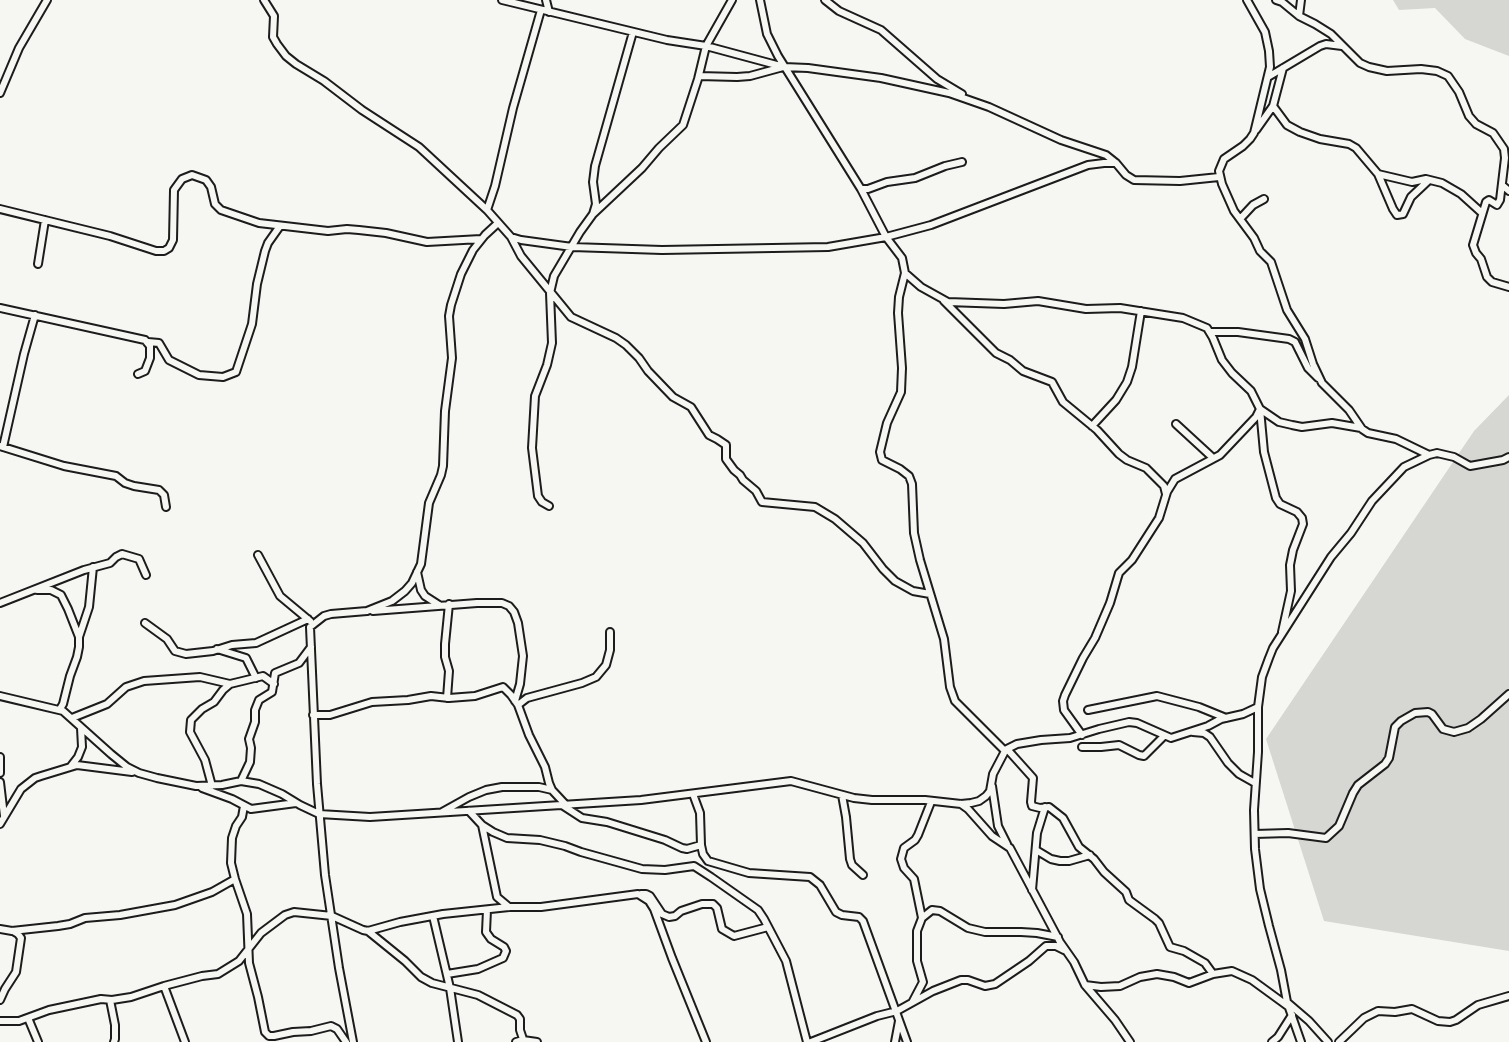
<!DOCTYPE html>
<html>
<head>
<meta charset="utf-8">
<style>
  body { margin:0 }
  canvas { display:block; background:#f6f6f2 }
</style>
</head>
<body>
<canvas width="1509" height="1042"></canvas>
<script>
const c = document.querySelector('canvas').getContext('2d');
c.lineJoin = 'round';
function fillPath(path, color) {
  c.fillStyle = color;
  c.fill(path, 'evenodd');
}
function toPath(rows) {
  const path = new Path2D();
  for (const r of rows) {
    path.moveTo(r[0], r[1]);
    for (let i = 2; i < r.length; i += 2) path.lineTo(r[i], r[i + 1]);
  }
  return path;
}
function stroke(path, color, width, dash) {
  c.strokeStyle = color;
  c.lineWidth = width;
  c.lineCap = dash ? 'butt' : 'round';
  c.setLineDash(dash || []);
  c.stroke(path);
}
const green = toPath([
  [1393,0,1509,0,1509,56,1465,39,1435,8,1399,10],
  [1509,395,1509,951,1324,921,1266,739,1474,431]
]);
const minor = toPath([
  [264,0,274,16,273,37,277,44,286,56,296,64,324,81,362,110,419,147,487,210,511,237,521,256,571,317,616,338,626,345,639,358,648,371,673,397,691,407,709,435,717,439,726,445,726,459,734,470,740,475,743,480,756,491,762,502,815,507,835,519,863,543,883,569,895,581,913,591,930,594],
  [502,0,667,40,706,46,784,67,808,68,881,78,949,93,989,107,1061,140,1106,155,1116,163,1126,175,1134,180,1180,181,1219,177],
  [546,0,549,12],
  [760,0,767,34,778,56,861,189,886,237,902,258,905,273,899,297,898,313,902,368,901,392,887,423,880,452,882,460,900,469,909,476,912,484,914,533,920,560,944,639,950,687,955,701,1005,751],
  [825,0,839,11,881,30,937,79,962,94],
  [1247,0,1265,32,1269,51,1270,67,1254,133,1250,139,1243,146,1224,159,1219,171,1222,184,1234,211,1254,238,1260,251,1271,262,1287,310,1305,339,1313,364,1322,383,1349,410,1362,429,1368,433,1396,439,1429,455],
  [1276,0,1282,2,1299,16,1315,24,1331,34,1360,63,1369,67,1387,71,1421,69,1437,71,1448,76,1459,92,1469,116,1476,124,1493,133,1504,149,1505,158,1500,200,1497,205,1489,200,1486,202,1473,245,1476,253,1481,259,1487,277,1492,282,1509,287],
  [1299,16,1301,0],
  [699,76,737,77,750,76,783,67],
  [1268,77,1320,46,1326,44,1342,46],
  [0,93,19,48,47,0],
  [1273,106,1287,125,1300,132,1320,139,1349,144,1356,148,1378,174,1393,209,1397,215,1403,214,1411,197,1429,180],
  [1256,130,1273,106,1283,68],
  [1378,174,1412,182,1426,179,1442,183,1461,194,1482,213],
  [1502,185,1509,191],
  [861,189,868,189,887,182,915,178,945,166,962,162],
  [0,209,110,236,156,251,164,251,169,248,173,240,174,190,182,179,192,175,206,180,211,187,215,204,221,210,259,223,328,231,347,229,359,230,386,233,427,242,481,239],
  [487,210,495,186,513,108,541,10],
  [593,214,596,204,593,182,595,166,633,32],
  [1240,219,1253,205,1264,199],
  [511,237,521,240,572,247,662,250,828,247,886,237,931,225,1088,165,1104,163,1116,163],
  [38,264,45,220],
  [905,273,921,287,948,302,1004,304,1038,301,1086,309,1120,308,1183,318,1207,328,1213,338,1222,360,1232,373,1251,391,1260,409,1264,452,1276,498,1280,504,1297,512,1302,518,1303,524,1293,550,1290,565,1291,591,1282,632],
  [944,301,996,353,1010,360,1023,371,1052,382,1063,402,1097,430,1119,454,1127,460,1146,468,1164,486,1166,494],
  [0,308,145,340,150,346,150,358,145,371,138,374],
  [1210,332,1238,332,1289,339,1295,342,1308,368,1318,378],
  [148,342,159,343,169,360,199,375,223,377,236,372,252,324,257,284,265,251,268,243,280,226],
  [1176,424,1213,458],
  [1092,426,1116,400,1127,382,1132,367,1141,311],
  [0,446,64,466,116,476,125,483,134,486,159,490,164,495,166,507],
  [3,447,24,354,35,315],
  [549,506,542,502,538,496,532,448,535,396,547,365,552,343,550,293,554,276,580,232,593,214,642,168,659,148,683,125,698,79,706,46,732,0],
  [258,555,280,596,310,621],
  [417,572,421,590,425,596,439,605],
  [37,590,51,590,61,595,68,609,79,637,79,647,77,657,70,676,63,704,60,709],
  [0,603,84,570,110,563,116,557,122,554,139,559,146,575],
  [373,611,477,603,502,603,509,606,514,612,518,623,523,656,520,684,515,701],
  [145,623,167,639,175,651,186,654,213,651,232,645,256,643,308,619],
  [79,637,89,607,93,567],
  [217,649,246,658,256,678],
  [0,696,63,711,111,754,127,767,139,773,157,778,196,786,222,785,241,781,259,784,282,794,300,805,319,814,370,817,641,800,791,781,854,798,872,800,925,800,961,804,971,803,979,801,986,796,990,791,993,774,1004,753,1007,749,1017,744,1041,740,1070,738,1099,729,1129,722,1137,723,1171,738,1208,726,1221,719,1243,714,1258,707],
  [447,698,449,671,445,657,445,644,449,604],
  [518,705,527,698,582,683,596,677,606,665,610,650,610,632],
  [1088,710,1157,696,1199,707,1226,718],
  [313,715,330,715,372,702,408,700,431,696,449,698,475,696,503,687,511,695,518,705,529,735,545,767,549,783,552,790,566,805],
  [72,718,107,704,126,687,144,681,200,677,230,684],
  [1193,732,1204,733,1210,737,1228,763,1239,774,1255,783],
  [1082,735,1064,710,1063,701,1065,695,1083,658,1095,638,1110,603,1119,573,1132,560,1159,518,1167,492,1175,479,1220,455,1256,417,1260,409,1279,422,1292,425,1302,427,1332,423,1361,428],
  [1082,747,1101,747,1119,745,1139,755,1144,756,1164,736],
  [1007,749,1033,778,1031,802,1032,806,1040,808,1049,807,1063,818,1079,847,1094,859,1104,872,1126,892,1129,900,1155,919,1159,923,1170,947,1184,951,1205,963,1213,974],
  [0,757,0,773],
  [71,766,78,757,82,747,81,728],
  [241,781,250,762,251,748,249,739,255,722,255,710,259,700,272,692,275,673,299,663,311,647],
  [0,782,4,816],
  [212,786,205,760,190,732,191,720,202,709,214,702,223,690,230,684,263,676,274,684],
  [992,786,998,826,1007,844],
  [202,788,232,799,251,809,296,803],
  [693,794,700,813,701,845,703,854,708,861,749,873,810,877,820,885,836,912,842,915,859,917,863,921,907,1042],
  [842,795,846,817,850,859,852,865,863,875],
  [961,804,968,809,992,836,1010,848,1060,942,1074,962,1085,985,1115,1020,1130,1042],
  [562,805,582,818,607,822,665,840,682,848,687,849,701,845],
  [244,806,242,817,236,826,232,838,231,863,235,879,247,914,249,963,258,997,265,1032,269,1036,274,1036,293,1032,311,1031,331,1026,337,1029,346,1042],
  [469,811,482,825,493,832,507,838,540,840,565,846,581,852,642,869,665,870,694,866,711,877,758,910,764,919,786,961,807,1042],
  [442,812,469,797,486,790,502,787,539,787,552,790],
  [0,824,21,789,35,778,41,776,77,765,132,772],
  [482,825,497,897,509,907],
  [1255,834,1288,833,1326,838,1339,826,1353,793,1358,785,1385,764,1389,758,1395,727,1401,721,1415,713,1428,712,1432,714,1443,729,1454,732,1468,728,1481,719,1509,694],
  [1036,850,1051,859,1060,861,1069,861,1090,855],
  [1032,890,1037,833,1045,807],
  [641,894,646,894,650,896,662,914,669,917,675,916,681,911,702,904,713,904,717,908,722,929,734,936,768,927],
  [433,916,450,988,458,1042],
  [922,918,914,879,904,868,901,859,904,848,915,840,918,835,931,802],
  [0,929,12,931,58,926,70,924,85,918,120,915,175,905,212,892,235,879],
  [368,931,405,961,421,977,432,983,478,995,517,1015,520,1019,520,1030,524,1042],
  [447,974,478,969,503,958,506,951,504,947,491,939,486,932,487,910],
  [1085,985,1101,987,1120,986,1140,977,1157,974,1174,977,1189,983,1213,974,1232,971,1252,980,1289,1007],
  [164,986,185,1042],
  [0,1000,5,989,16,972,21,938,18,934,13,931],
  [110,1000,115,1025,115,1039,114,1042],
  [913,1001,923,982,917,961,917,931,922,918,932,910,940,911,968,928,985,932,1021,932,1037,933,1058,937],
  [1288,1003,1309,1021,1328,1042],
  [28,1018,38,1042],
  [0,1021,19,1021,49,1010,101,999,112,1000,131,997,164,986,202,976,218,974,239,961,261,933,285,915,294,912,332,916,363,930,368,931,400,922,443,914,509,907,541,907,638,894,649,901,654,909,672,958,706,1042],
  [353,1042,339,968,325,875,317,784,310,627,324,616,331,614,367,611,392,601,405,591,412,583,421,564,429,503,441,475,443,466,445,411,452,358,449,316,451,305,461,274,473,250,485,235,498,223],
  [516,1042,523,1040,537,1042],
  [811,1042,877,1016,897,1011,933,991,961,980,968,980,985,986,995,984,1029,961,1046,946,1056,946,1064,950],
  [895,1042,899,1021],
  [1272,1042,1278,1037,1292,1015],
  [1301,1042,1287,1002,1281,970,1269,926,1260,889,1255,849,1254,810,1258,752,1258,707,1262,677,1269,658,1273,648,1331,557,1351,533,1372,501,1404,467,1429,455,1437,453,1454,457,1470,466,1503,460,1509,457],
  [1339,1042,1364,1018,1378,1011,1395,1012,1412,1009,1438,1021,1450,1022,1456,1020,1478,1005,1509,996]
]);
fillPath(green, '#d6d6d2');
stroke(minor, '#1c1c1c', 10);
stroke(minor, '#f6f6f2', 6);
</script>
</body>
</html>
